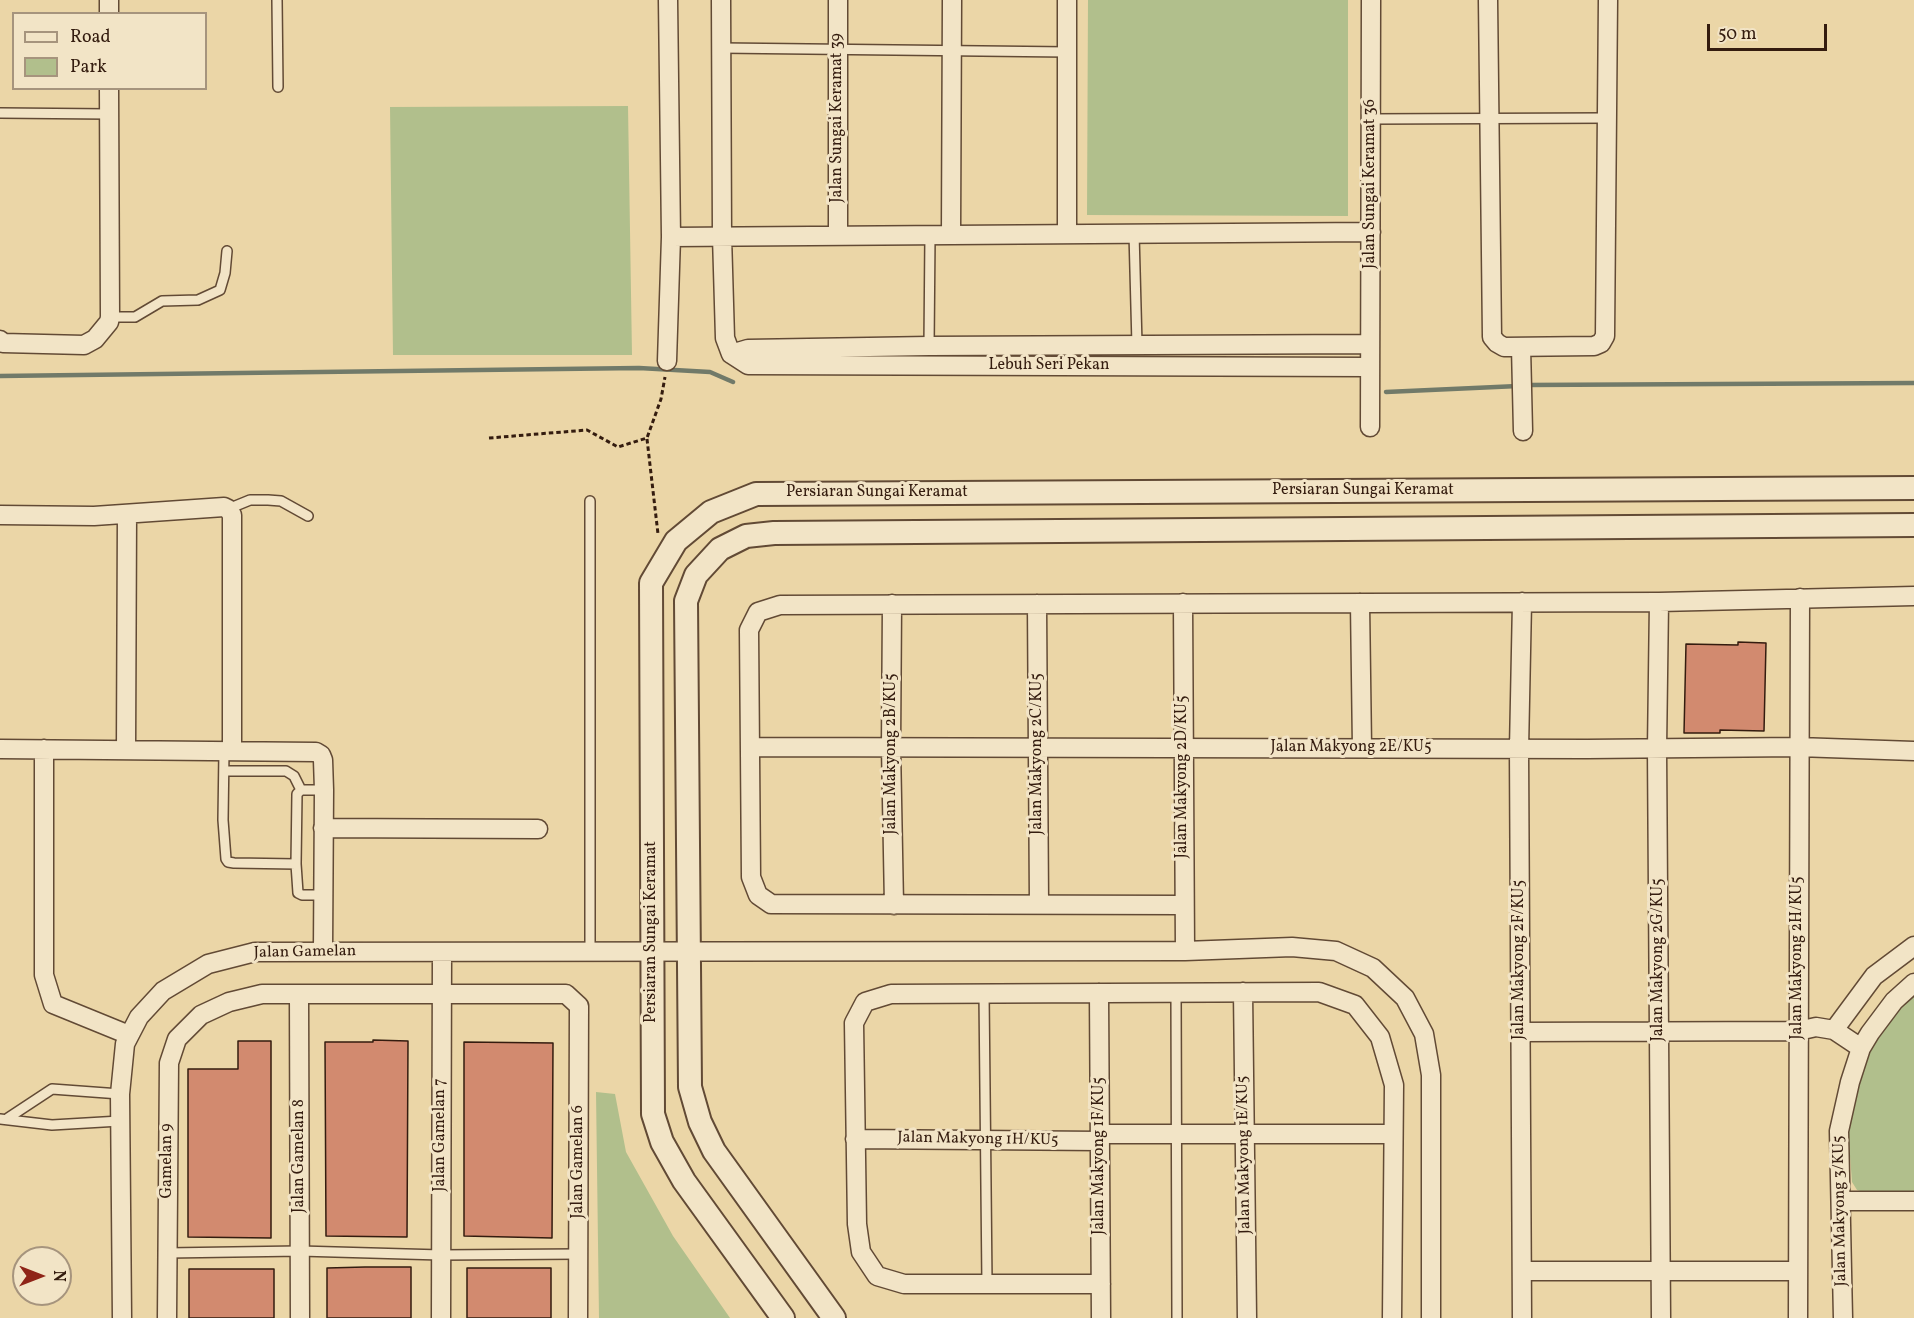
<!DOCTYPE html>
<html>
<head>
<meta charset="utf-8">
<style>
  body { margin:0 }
  #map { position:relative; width:1914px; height:1318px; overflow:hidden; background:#ebd6a7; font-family:Vollkorn,serif }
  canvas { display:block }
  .legend { position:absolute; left:12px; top:12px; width:195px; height:78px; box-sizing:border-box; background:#f2e4c6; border:2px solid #a6947d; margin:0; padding:8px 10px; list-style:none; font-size:18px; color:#341c0f }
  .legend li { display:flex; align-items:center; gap:12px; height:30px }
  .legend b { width:30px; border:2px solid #a6947d }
  .north { position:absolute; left:12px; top:1246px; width:60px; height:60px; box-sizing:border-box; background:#f2e4c6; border:2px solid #a6947d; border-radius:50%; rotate:90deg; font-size:16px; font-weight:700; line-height:24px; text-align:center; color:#341c0f }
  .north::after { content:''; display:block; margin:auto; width:21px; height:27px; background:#8f2418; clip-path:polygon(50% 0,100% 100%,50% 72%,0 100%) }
  .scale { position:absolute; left:1707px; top:24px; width:120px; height:27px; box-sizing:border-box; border:3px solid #341c0f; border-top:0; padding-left:8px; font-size:18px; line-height:21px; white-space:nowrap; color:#341c0f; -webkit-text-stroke:4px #f2e4c6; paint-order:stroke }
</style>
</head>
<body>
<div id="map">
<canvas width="1914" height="1318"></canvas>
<ul class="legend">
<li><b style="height:8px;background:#f2e4c6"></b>Road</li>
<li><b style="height:16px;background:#b1bf8c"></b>Park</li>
</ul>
<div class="north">N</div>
<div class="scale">50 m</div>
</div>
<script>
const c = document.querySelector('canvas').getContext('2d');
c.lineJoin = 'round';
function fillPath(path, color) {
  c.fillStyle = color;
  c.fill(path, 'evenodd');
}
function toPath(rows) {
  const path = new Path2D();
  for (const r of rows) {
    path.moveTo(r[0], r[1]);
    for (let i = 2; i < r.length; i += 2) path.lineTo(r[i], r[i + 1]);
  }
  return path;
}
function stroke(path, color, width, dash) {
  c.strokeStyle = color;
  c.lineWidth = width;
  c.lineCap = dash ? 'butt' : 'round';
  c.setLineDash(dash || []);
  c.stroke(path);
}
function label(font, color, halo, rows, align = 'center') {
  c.font = font + ' Vollkorn,serif';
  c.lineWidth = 6;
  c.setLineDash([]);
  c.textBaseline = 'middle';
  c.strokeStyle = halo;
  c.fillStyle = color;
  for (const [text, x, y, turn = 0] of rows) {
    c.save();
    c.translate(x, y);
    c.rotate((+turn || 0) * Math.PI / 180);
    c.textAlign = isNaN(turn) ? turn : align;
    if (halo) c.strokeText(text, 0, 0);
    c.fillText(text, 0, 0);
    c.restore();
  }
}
const green = toPath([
  [1088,0,1348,0,1348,216,1087,215],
  [628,106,632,355,393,355,390,107],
  [1914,992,1914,1193,1869,1194,1857,1190,1852,1182,1848,1130,1857,1088,1870,1052,1889,1020],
  [596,1092,615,1094,626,1152,673,1236,730,1318,599,1318]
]);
const stream = toPath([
  [0,376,639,368,710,372,733,382],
  [1527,385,1914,383],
  [1386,392,1518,386]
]);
const building = toPath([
  [1738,642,1766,643,1764,731,1720,730,1720,733,1684,733,1686,644,1738,645,1738,642],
  [373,1040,408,1041,407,1237,326,1236,325,1042,373,1042,373,1040],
  [238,1041,271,1041,271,1238,188,1237,188,1069,238,1069,238,1041],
  [464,1042,553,1043,552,1238,464,1236,464,1042],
  [365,1267,411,1267,411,1318,327,1318,327,1268,365,1267],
  [467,1268,551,1268,551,1318,467,1318,467,1268],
  [189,1269,274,1269,274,1318,189,1318,189,1269]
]);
const path = toPath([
  [489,438,587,430,618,447,647,438,661,399,665,377],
  [647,439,658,534]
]);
const service = toPath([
  [277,0,278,87],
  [721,48,1068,52],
  [0,113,109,114],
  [1371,119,1607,118],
  [1134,233,1137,345],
  [110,317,135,317,162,301,198,300,220,290,225,273,227,251],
  [929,346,930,235],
  [590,501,590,952],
  [228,509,250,500,268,500,281,501,308,516],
  [224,751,223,820,226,859,228,862,234,863,296,864],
  [224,771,286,771,294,776,301,790],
  [323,895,302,895,298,893,296,864,297,794,301,790,324,790],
  [984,993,987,1284],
  [1176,993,1177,1318],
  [8,1118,52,1089,120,1094],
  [0,1119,52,1125,120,1121],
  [167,1253,300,1251,441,1255,579,1254]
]);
const minor = toPath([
  [109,0,109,14],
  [721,0,722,236,725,338,731,354],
  [838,0,838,235],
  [1067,0,1067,234],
  [1488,0,1492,337,1497,343,1504,347,1594,346,1601,343,1605,336,1608,0],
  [951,234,952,0],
  [671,237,1371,232],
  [0,340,3,343,84,345,95,339,109,322,110,317,109,88],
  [1521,347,1523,431],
  [731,354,748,365,1370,367],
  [731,354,748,349,929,346,1370,344],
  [667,361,671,237,668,0],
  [1370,427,1371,0],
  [0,515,94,516,224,507,228,509,232,515,232,751],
  [1522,602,1519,749,1522,1318],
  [1659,602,1657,749,1661,1318],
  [1183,603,1185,951],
  [1360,603,1362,748],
  [892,604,891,747,894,905],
  [1037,604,1039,904],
  [750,747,1587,749,1798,747,1914,751],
  [0,749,316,752,321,755,323,760,324,790,323,951],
  [44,749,44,975,53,1004,129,1035],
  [126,750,127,514],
  [323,828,538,829],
  [1184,905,771,904,758,895,751,877,749,630,758,612,780,605,1659,602,1914,596],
  [1243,992,1247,1318],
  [1099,993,1101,1318],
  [299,994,300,1318],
  [1834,1030,1874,976,1914,946],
  [1521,1032,1798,1031,1816,1027,1834,1030,1861,1048],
  [1100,1134,1393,1134],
  [855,1139,1100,1141],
  [1841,1201,1914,1201],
  [1522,1271,1797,1271],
  [1101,1284,904,1284,877,1276,861,1252,857,1224,854,1023,865,1002,891,994,1319,992,1355,1005,1380,1037,1394,1085,1392,1318],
  [122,1318,120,1094,125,1044,139,1017,163,991,208,964,255,952,1185,951,1292,947,1336,951,1373,968,1405,998,1424,1034,1431,1075,1431,1318],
  [167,1318,169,1063,177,1039,201,1015,229,1002,262,994,566,994,579,1006,578,1318],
  [441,1318,442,952],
  [1798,1318,1800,598],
  [1843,1318,1839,1131,1850,1082,1861,1048,1870,1033,1894,1001,1914,983]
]);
const tertiary = toPath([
  [783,1318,684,1181,662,1142,653,1114,651,583,676,541,711,512,756,494,1914,488],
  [834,1318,714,1151,700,1122,690,1087,686,601,696,575,720,549,746,536,774,533,1914,525]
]);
const streetNames = [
  ["Jalan Sungai Keramat 39",838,118,-90],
  ["Jalan Sungai Keramat 36",1371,184,-90],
  ["Lebuh Seri Pekan",1049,366],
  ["Persiaran Sungai Keramat",1363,491],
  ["Persiaran Sungai Keramat",877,493],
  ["Jalan Makyong 2E/KU5",1351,748],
  ["Jalan Makyong 2B/KU5",892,754,-90],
  ["Jalan Makyong 2C/KU5",1038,754,-90],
  ["Jalan Makyong 2D/KU5",1183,777,-90],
  ["Persiaran Sungai Keramat",652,932,-90],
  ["Jalan Gamelan",305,953,-1],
  ["Jalan Makyong 2H/KU5",1798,958,-90],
  ["Jalan Makyong 2F/KU5",1520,960,-90],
  ["Jalan Makyong 2G/KU5",1659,960,-90],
  ["Jalan Gamelan 7",441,1135,-90],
  ["Jalan Makyong 1H/KU5",978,1140,1],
  ["Jalan Makyong 1E/KU5",1245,1155,-91],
  ["Jalan Gamelan 8",300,1156,-90],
  ["Jalan Makyong 1F/KU5",1100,1156,-90],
  ["Gamelan 9",168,1161,-90],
  ["Jalan Gamelan 6",579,1162,-90],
  ["Jalan Makyong 3/KU5",1841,1211,-91]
];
fillPath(green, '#b1bf8c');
stroke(stream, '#717a69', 4.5);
fillPath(building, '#d28a6f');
stroke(building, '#341c0f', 1.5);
stroke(service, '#624a35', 12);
stroke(minor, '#624a35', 21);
stroke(tertiary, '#624a35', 26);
stroke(path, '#341c0f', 3, [4.5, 3]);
stroke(service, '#f2e4c6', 9);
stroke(minor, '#f2e4c6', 18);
stroke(tertiary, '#f2e4c6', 22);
label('16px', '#341c0f', '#f2e4c6', streetNames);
</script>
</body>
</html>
